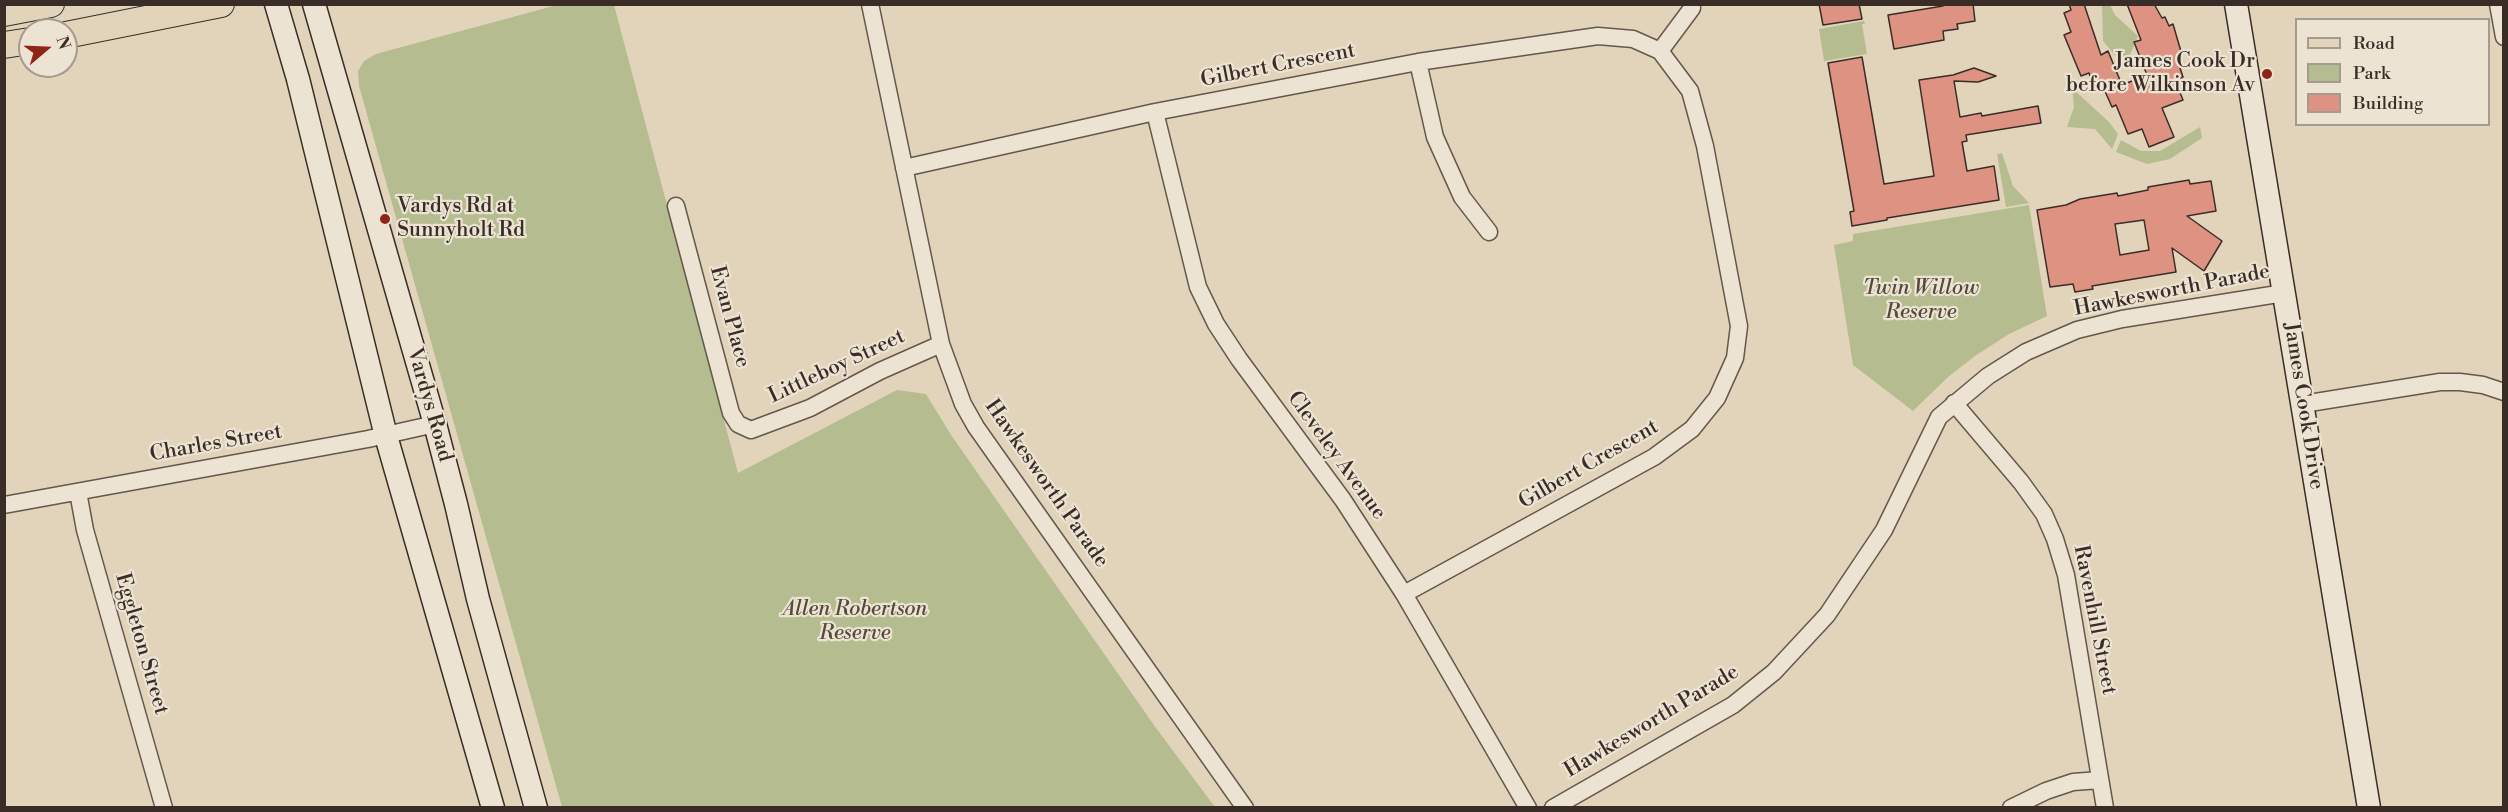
<!DOCTYPE html>
<html>
<head>
<meta charset="utf-8">
<style>
  body { margin:0 }
  #map { position:relative; width:2508px; height:812px; overflow:hidden; background:#e2d4bb; font-family:"Libre Bodoni",serif }
  canvas { display:block }
  .frame { position:absolute; inset:0; border:6px solid #3a2d27; pointer-events:none }
  .legend { position:absolute; left:2295px; top:18px; width:195px; height:108px; box-sizing:border-box; background:#ece3d3; border:2px solid #a59a8e; margin:0; padding:8px 10px; list-style:none; font-size:18px; color:#3a2d27 }
  .legend li { display:flex; align-items:center; gap:12px; height:30px }
  .legend b { width:30px; border:2px solid #a59a8e }
  .north { position:absolute; left:18px; top:18px; width:60px; height:60px; box-sizing:border-box; background:#ece3d3; border:2px solid #a59a8e; border-radius:50%; rotate:71deg; font-size:16px; font-weight:700; line-height:24px; text-align:center; color:#3a2d27 }
  .north::after { content:''; display:block; margin:auto; width:21px; height:27px; background:#8f2418; clip-path:polygon(50% 0,100% 100%,50% 72%,0 100%) }
</style>
</head>
<body>
<div id="map">
<canvas width="2508" height="812"></canvas>
<div class="frame"></div>
<ul class="legend">
<li><b style="height:8px;background:#e2d4bb"></b>Road</li>
<li><b style="height:16px;background:#b5bc8f"></b>Park</li>
<li><b style="height:16px;background:#de9281"></b>Building</li>
</ul>
<div class="north">N</div>
</div>
<script>
const c = document.querySelector('canvas').getContext('2d');
c.lineJoin = 'round';
function fillPath(path, color) {
  c.fillStyle = color;
  c.fill(path, 'evenodd');
}
function toPath(rows) {
  const path = new Path2D();
  for (const r of rows) {
    path.moveTo(r[0], r[1]);
    for (let i = 2; i < r.length; i += 2) path.lineTo(r[i], r[i + 1]);
  }
  return path;
}
function stroke(path, color, width, dash) {
  c.strokeStyle = color;
  c.lineWidth = width;
  c.lineCap = dash ? 'butt' : 'round';
  c.setLineDash(dash || []);
  c.stroke(path);
}
function label(font, color, halo, rows, align = 'center') {
  c.font = font + ' "Libre Bodoni",serif';
  c.lineWidth = 4.5;
  c.setLineDash([]);
  c.textBaseline = 'middle';
  c.strokeStyle = halo;
  c.fillStyle = color;
  for (const [text, x, y, turn = 0] of rows) {
    c.save();
    c.translate(x, y);
    c.rotate((+turn || 0) * Math.PI / 180);
    c.textAlign = isNaN(turn) ? turn : align;
    if (halo) c.strokeText(text, 0, 0);
    c.fillText(text, 0, 0);
    c.restore();
  }
}
const green = toPath([
  [557,5,614,5,738,473,897,390,926,394,951,435,1156,728,1215,807,562,807,359,86,358,71,364,61,376,54],
  [2102,5,2110,5,2115,15,2138,36,2126,64,2123,65,2103,41],
  [1864,21,1865,24,1862,24,1867,54,1824,61,1819,29],
  [2072,88,2109,122,2118,134,2112,149,2095,129,2067,127,2074,107],
  [2200,127,2202,138,2170,159,2147,164,2116,152,2121,140,2141,151,2160,151],
  [2002,153,2013,186,2029,203,2006,207,1997,154],
  [2029,205,2047,316,2009,334,1975,356,1948,377,1913,411,1853,365,1834,245,1853,241,1853,234]
]);
const building = toPath([
  [1819,4,1859,4,1862,19,1823,25,1819,4],
  [1943,4,1973,4,1975,21,1957,24,1958,29,1943,31,1944,40,1894,49,1888,15,1943,6,1943,4],
  [2069,4,2084,4,2101,55,2108,51,2122,85,2147,75,2134,42,2141,40,2127,4,2154,4,2162,18,2165,17,2169,26,2173,24,2182,55,2179,56,2183,66,2180,68,2183,77,2179,79,2183,88,2179,90,2183,100,2162,108,2174,137,2149,147,2142,129,2128,134,2116,105,2112,107,2104,89,2096,92,2089,73,2081,76,2064,35,2071,32,2064,13,2071,10,2069,4],
  [1862,57,1884,184,1934,176,1919,80,1953,75,1974,68,1996,76,1978,82,1954,81,1960,117,1981,113,1982,116,2038,106,2041,123,1966,135,1967,141,1962,142,1967,171,1994,166,1999,200,1887,218,1887,220,1852,226,1850,212,1854,211,1828,63,1862,57],
  [2189,180,2190,184,2211,181,2216,211,2187,216,2222,241,2204,271,2172,248,2176,272,2092,286,2093,289,2075,292,2073,284,2050,287,2037,210,2066,205,2080,199,2117,193,2118,196,2148,190,2148,187,2189,180],
  [2144,220,2149,250,2120,255,2115,224,2144,220]
]);
const street = toPath([
  [870,4,941,344,963,404,976,427,1245,808],
  [2498,4,2504,37],
  [1660,51,1692,8],
  [1418,62,1435,137,1462,197,1489,232],
  [1155,112,1198,287,1216,324,1239,359,1343,500,1404,594,1528,808],
  [904,168,1155,112,1418,62,1598,36,1633,39,1660,51,1690,91,1705,146,1739,326,1735,358,1717,398,1692,429,1654,457,1404,594],
  [676,206,731,413,738,424,751,430,810,408,880,371,941,344],
  [1954,403,2021,482,2044,514,2055,539,2066,575,2105,808],
  [2303,404,2440,382,2460,382,2483,385,2504,392],
  [78,492,85,530,164,808],
  [4,505,368,439,435,424],
  [1553,808,1733,705,1774,672,1827,615,1884,530,1939,417,1988,376,2026,352,2077,330,2122,319,2284,293],
  [2011,808,2046,791,2073,782,2100,780]
]);
const secondary = toPath([
  [276,4,298,79,386,436,493,808],
  [314,4,435,424,456,504,478,599,536,808],
  [2236,4,2369,808]
]);
const primary = toPath([
  [4,13,51,4],
  [66,35,221,4],
  [4,45,30,41]
]);
const markers = [
  [2267,74,6,"#8f2418"],
  [385,219,6,"#8f2418"]
];
const poiNames = [
  ["James Cook Dr",2255,62],
  ["before Wilkinson Av",2255,86],
  ["Vardys Rd at",397,207,"left"],
  ["Sunnyholt Rd",397,231,"left"]
];
const streetNames = [
  ["Gilbert Crescent",1278,66,-11],
  ["Hawkesworth Parade",2172,291,-11],
  ["Evan Place",729,317,75],
  ["Littleboy Street",837,367,-25],
  ["Vardys Road",429,405,74],
  ["James Cook Drive",2303,406,81],
  ["Charles Street",216,444,-10],
  ["Cleveley Avenue",1336,456,54],
  ["Gilbert Crescent",1589,465,-30],
  ["Hawkesworth Parade",1046,484,55],
  ["Ravenhill Street",2094,620,79],
  ["Eggleton Street",141,644,74],
  ["Hawkesworth Parade",1652,722,-31]
];
const parkNames = [
  ["Twin Willow",1921,289],
  ["Reserve",1921,313],
  ["Allen Robertson",855,610],
  ["Reserve",855,634]
];
fillPath(green, '#b5bc8f');
fillPath(building, '#de9281');
stroke(building, '#3a2d27', 1.5);
stroke(street, '#64574c', 19);
stroke(secondary, '#3a2d27', 25);
stroke(primary, '#3a2d27', 28);
stroke(street, '#ece3d3', 16);
stroke(secondary, '#ece3d3', 22);
stroke(primary, '#e2d4bb', 26);
for (const [x, y, r, color] of markers) {
  const dot = new Path2D();
  dot.arc(x, y, r, 0, 2 * Math.PI);
  c.fillStyle = color;
  c.fill(dot);
  stroke(dot, '#ece3d3', 2);
}
label('21px', '#3a2d27', '#ece3d3', poiNames, 'right');
label('21px', '#3a2d27', '#ece3d3', streetNames);
label('italic 21px', '#534a3c', '#ece3d3', parkNames);
</script>
</body>
</html>
